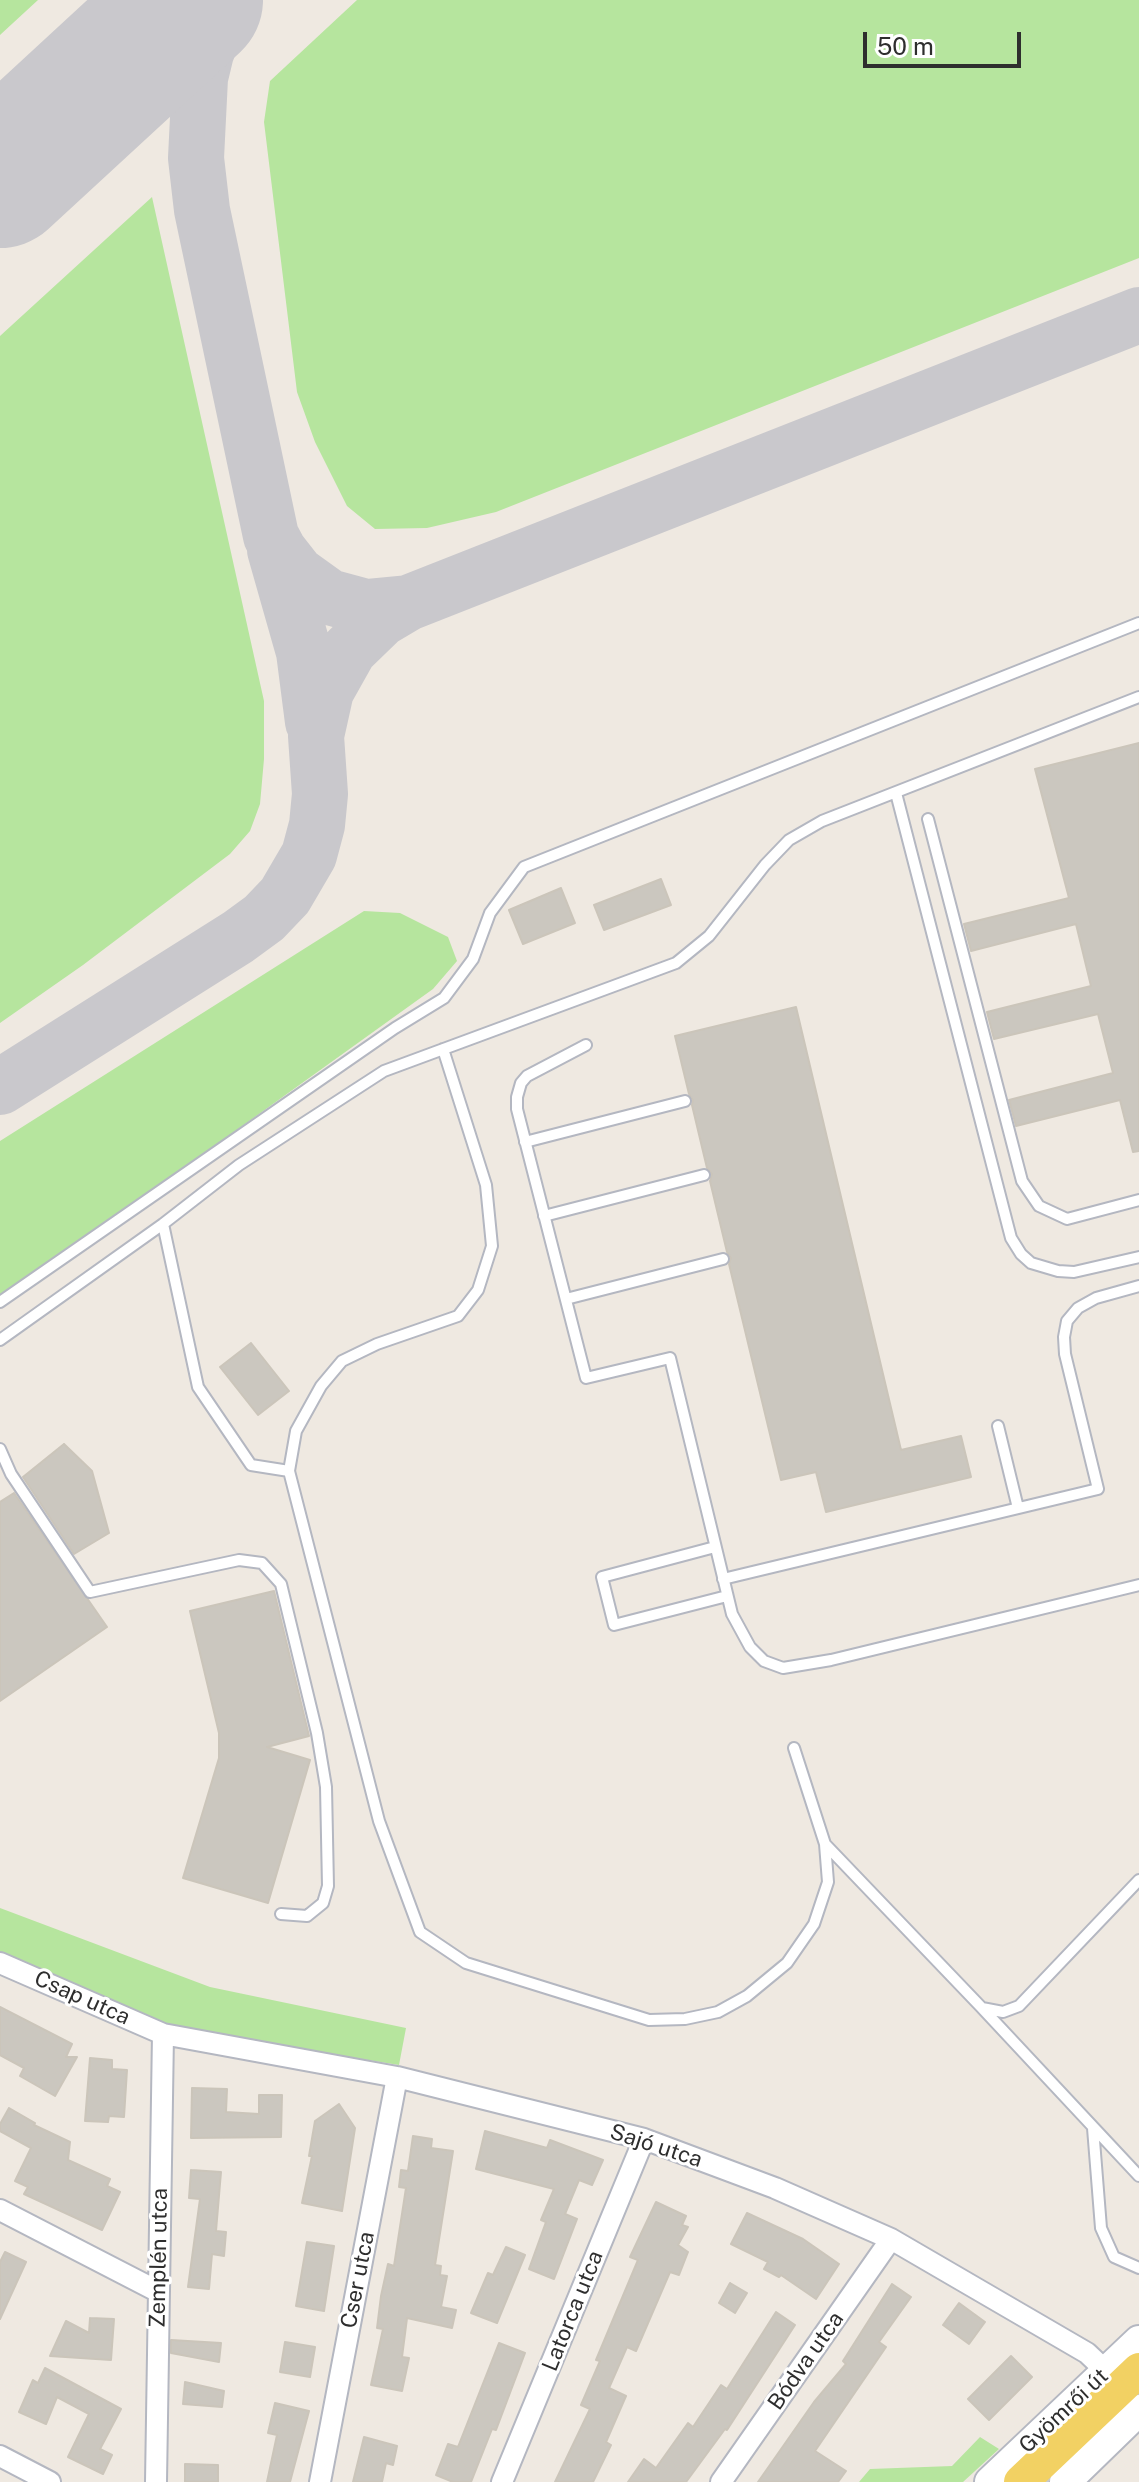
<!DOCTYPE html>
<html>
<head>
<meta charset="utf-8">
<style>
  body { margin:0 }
  #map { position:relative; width:1139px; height:2482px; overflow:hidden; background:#efe9e1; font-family:"Public Sans",sans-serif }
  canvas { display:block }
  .scale { position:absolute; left:863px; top:32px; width:158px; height:36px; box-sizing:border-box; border:4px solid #2e2e2e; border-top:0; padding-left:10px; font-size:24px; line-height:28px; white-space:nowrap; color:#2e2e2e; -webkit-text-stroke:6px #fff; paint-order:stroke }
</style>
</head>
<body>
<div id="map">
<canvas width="1139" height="2482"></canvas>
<div class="scale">50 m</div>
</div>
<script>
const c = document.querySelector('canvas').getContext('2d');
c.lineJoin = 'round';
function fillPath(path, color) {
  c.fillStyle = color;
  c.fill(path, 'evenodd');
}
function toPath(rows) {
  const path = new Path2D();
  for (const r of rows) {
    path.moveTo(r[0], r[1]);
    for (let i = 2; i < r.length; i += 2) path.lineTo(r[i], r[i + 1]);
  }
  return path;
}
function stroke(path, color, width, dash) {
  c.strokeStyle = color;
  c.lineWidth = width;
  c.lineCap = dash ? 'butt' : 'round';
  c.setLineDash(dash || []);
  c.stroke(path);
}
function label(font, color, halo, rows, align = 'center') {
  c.font = font + ' "Public Sans",sans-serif';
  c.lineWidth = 6;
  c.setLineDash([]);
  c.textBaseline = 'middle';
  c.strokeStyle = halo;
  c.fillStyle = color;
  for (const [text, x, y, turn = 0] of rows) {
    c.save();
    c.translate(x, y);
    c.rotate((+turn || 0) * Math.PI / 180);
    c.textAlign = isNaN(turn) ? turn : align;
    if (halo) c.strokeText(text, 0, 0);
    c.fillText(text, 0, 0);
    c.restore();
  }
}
const green = toPath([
  [0,0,38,0,0,35],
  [357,0,1139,0,1139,258,496,512,427,528,375,529,347,506,315,442,297,392,264,122,270,81],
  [152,197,264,701,264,759,260,804,250,831,230,854,83,965,0,1023,0,336],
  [364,911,400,913,448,937,457,961,433,989,0,1300,0,1141],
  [0,1908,210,1987,406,2028,399,2065,220,2036,162,2023,0,1953],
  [980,2437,999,2449,963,2482,859,2482,870,2469,952,2466]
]);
const taxiway = toPath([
  [226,0,206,53,200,78,196,158,202,210,271,536,279,551,297,574,329,597,366,607,408,603],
  [275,550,304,652,313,722],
  [0,1087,238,937,264,918,285,896,309,855,317,825,320,794,316,736,326,691,349,650,381,619,408,603,1139,315]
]);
const runway = toPath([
  [0,177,192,0]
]);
const building = toPath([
  [1139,743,1139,1151,1133,1152,1120,1100,1016,1126,1009,1100,1113,1073,1098,1014,994,1039,987,1012,1091,986,1076,924,971,951,964,924,1069,898,1035,769,1139,743],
  [661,879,671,905,604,930,594,905,661,879],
  [561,888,575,923,523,944,509,910,561,888],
  [796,1007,901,1450,961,1436,971,1477,826,1512,816,1472,781,1480,729,1264,731,1258,727,1252,710,1181,712,1174,707,1168,692,1105,693,1100,689,1094,675,1036,796,1007],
  [251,1343,289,1391,258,1415,220,1367,251,1343],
  [64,1444,92,1471,109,1533,74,1554,23,1477,64,1444],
  [14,1493,107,1627,0,1701,0,1502,14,1493],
  [274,1591,309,1736,267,1747,310,1760,268,1903,183,1878,219,1758,219,1733,190,1611,274,1591],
  [0,2007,72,2044,66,2057,77,2057,55,2096,20,2076,24,2068,0,2055,0,2007],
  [90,2058,112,2060,112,2069,127,2070,124,2117,109,2116,108,2122,85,2121,90,2058],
  [192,2088,227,2089,226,2112,259,2114,259,2095,282,2095,281,2137,191,2138,192,2088],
  [339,2104,355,2128,342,2211,302,2203,312,2156,309,2156,315,2121,339,2104],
  [9,2108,35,2123,34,2125,70,2142,68,2160,110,2179,107,2186,120,2192,102,2230,24,2194,28,2187,15,2181,31,2148,0,2131,0,2124,9,2108],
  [485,2131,547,2148,550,2140,603,2160,592,2185,579,2180,565,2214,577,2219,554,2279,529,2269,546,2222,541,2220,554,2189,476,2169,485,2131],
  [413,2136,432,2139,431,2148,453,2151,435,2265,441,2266,440,2275,447,2276,441,2307,456,2310,452,2328,407,2318,402,2357,409,2358,402,2391,371,2385,383,2329,377,2328,381,2296,388,2264,394,2266,406,2188,399,2187,401,2170,408,2171,413,2136],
  [191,2170,221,2172,216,2231,226,2232,224,2256,212,2254,209,2289,188,2287,200,2199,189,2198,191,2170],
  [656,2202,686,2216,682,2225,688,2227,678,2245,688,2252,679,2275,670,2272,636,2351,627,2347,609,2388,626,2396,606,2442,611,2445,593,2482,555,2482,590,2409,581,2405,600,2361,596,2360,638,2260,630,2257,656,2202],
  [747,2213,803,2239,839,2264,816,2299,781,2275,779,2277,764,2269,768,2262,731,2244,747,2213],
  [307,2242,334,2246,324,2311,296,2306,307,2242],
  [506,2247,525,2255,497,2323,471,2313,488,2273,493,2275,506,2247],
  [5,2252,26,2262,0,2319,0,2262,5,2252],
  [730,2283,747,2293,735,2313,719,2303,730,2283],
  [892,2284,911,2297,879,2342,886,2347,815,2451,846,2471,838,2482,758,2482,814,2402,846,2364,843,2361,892,2284],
  [959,2303,985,2322,969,2344,943,2325,959,2303],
  [776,2312,795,2325,727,2430,725,2429,686,2482,628,2482,644,2459,656,2468,688,2423,693,2427,721,2385,727,2389,776,2312],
  [90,2318,114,2319,111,2360,50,2356,66,2321,89,2333,90,2318],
  [171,2340,221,2343,219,2362,171,2353,171,2340],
  [285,2342,315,2347,310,2377,280,2372,285,2342],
  [499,2343,525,2353,496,2430,492,2429,471,2482,453,2482,436,2475,448,2444,458,2447,499,2343],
  [1011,2356,1032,2377,989,2420,968,2399,1011,2356],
  [45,2368,121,2409,100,2449,112,2455,103,2474,68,2457,89,2414,57,2397,46,2424,19,2412,33,2380,38,2383,45,2368],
  [185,2382,224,2391,222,2407,183,2404,185,2382],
  [275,2403,309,2411,290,2482,267,2482,277,2435,268,2433,275,2403],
  [364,2437,397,2446,393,2465,386,2463,382,2482,353,2482,364,2437],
  [185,2464,218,2465,218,2482,185,2482,185,2464]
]);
const lane = toPath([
  [896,793,1011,1238,1021,1254,1031,1263,1058,1271,1074,1272,1139,1257],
  [928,819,1022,1181,1039,1206,1067,1219,1139,1200],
  [586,1045,527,1076,521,1083,517,1097,517,1109,586,1378,670,1358,732,1614,750,1647,764,1661,783,1668,831,1660,1139,1585],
  [443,1049,486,1185,492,1246,478,1290,458,1316,377,1344,342,1361,321,1386,296,1431,289,1471,379,1821,420,1932,466,1963,649,2020,685,2019,718,2012,747,1996,787,1963,814,1924,828,1882,825,1844,794,1748],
  [525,1142,685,1101],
  [544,1216,704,1175],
  [163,1224,198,1387,251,1465,289,1471],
  [566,1299,723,1259],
  [0,1302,395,1028,444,998,473,959,490,913,524,867,1139,623],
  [0,1340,163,1224,239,1165,384,1071,676,963,709,936,765,865,789,840,822,821,1139,697],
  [998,1426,1018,1508],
  [0,1449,11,1474,90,1592,239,1560,262,1563,281,1584,317,1733,326,1787,328,1886,323,1903,307,1916,281,1914],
  [715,1547,602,1577,614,1625,727,1596],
  [723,1579,1098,1489,1065,1354,1064,1337,1067,1321,1078,1308,1096,1298,1139,1286],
  [825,1844,982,2008,1003,2012,1019,2006,1139,1880],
  [982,2008,1139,2176],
  [1093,2128,1101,2228,1114,2257,1139,2268]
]);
const street = toPath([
  [0,1963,163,2034,397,2077,644,2139,775,2188,891,2239,1087,2353,1106,2371],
  [0,2210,159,2292],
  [0,2456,50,2482],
  [156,2482,163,2034],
  [320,2482,397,2077],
  [502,2482,644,2139],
  [721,2482,891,2239]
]);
const secondary = toPath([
  [990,2482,1139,2341],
  [1065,2482,1139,2410]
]);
const primary = toPath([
  [1021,2482,1139,2370]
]);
const streetNames = [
  ["Csap utca",82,1998,24],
  ["Sajó utca",656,2146,18],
  ["Zemplén utca",159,2258,-89],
  ["Cser utca",358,2280,-79],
  ["Latorca utca",573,2311,-68],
  ["Bódva utca",806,2361,-55],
  ["Gyömrői út",1064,2411,-43]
];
fillPath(green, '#b6e59e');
stroke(taxiway, '#c9c8cc', 56);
stroke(runway, '#c9c8cc', 142);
fillPath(building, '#cbc7bf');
stroke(building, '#cbc5ba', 2);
stroke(lane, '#b4b7c1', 14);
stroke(street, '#b4b7c1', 24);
stroke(secondary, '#b4b7c1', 34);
stroke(primary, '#c9c9c9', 38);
stroke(lane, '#fff', 10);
stroke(street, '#fff', 20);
stroke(secondary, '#fff', 30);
stroke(primary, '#f2d163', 34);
label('22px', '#2e2e2e', '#fff', streetNames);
</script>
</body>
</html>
